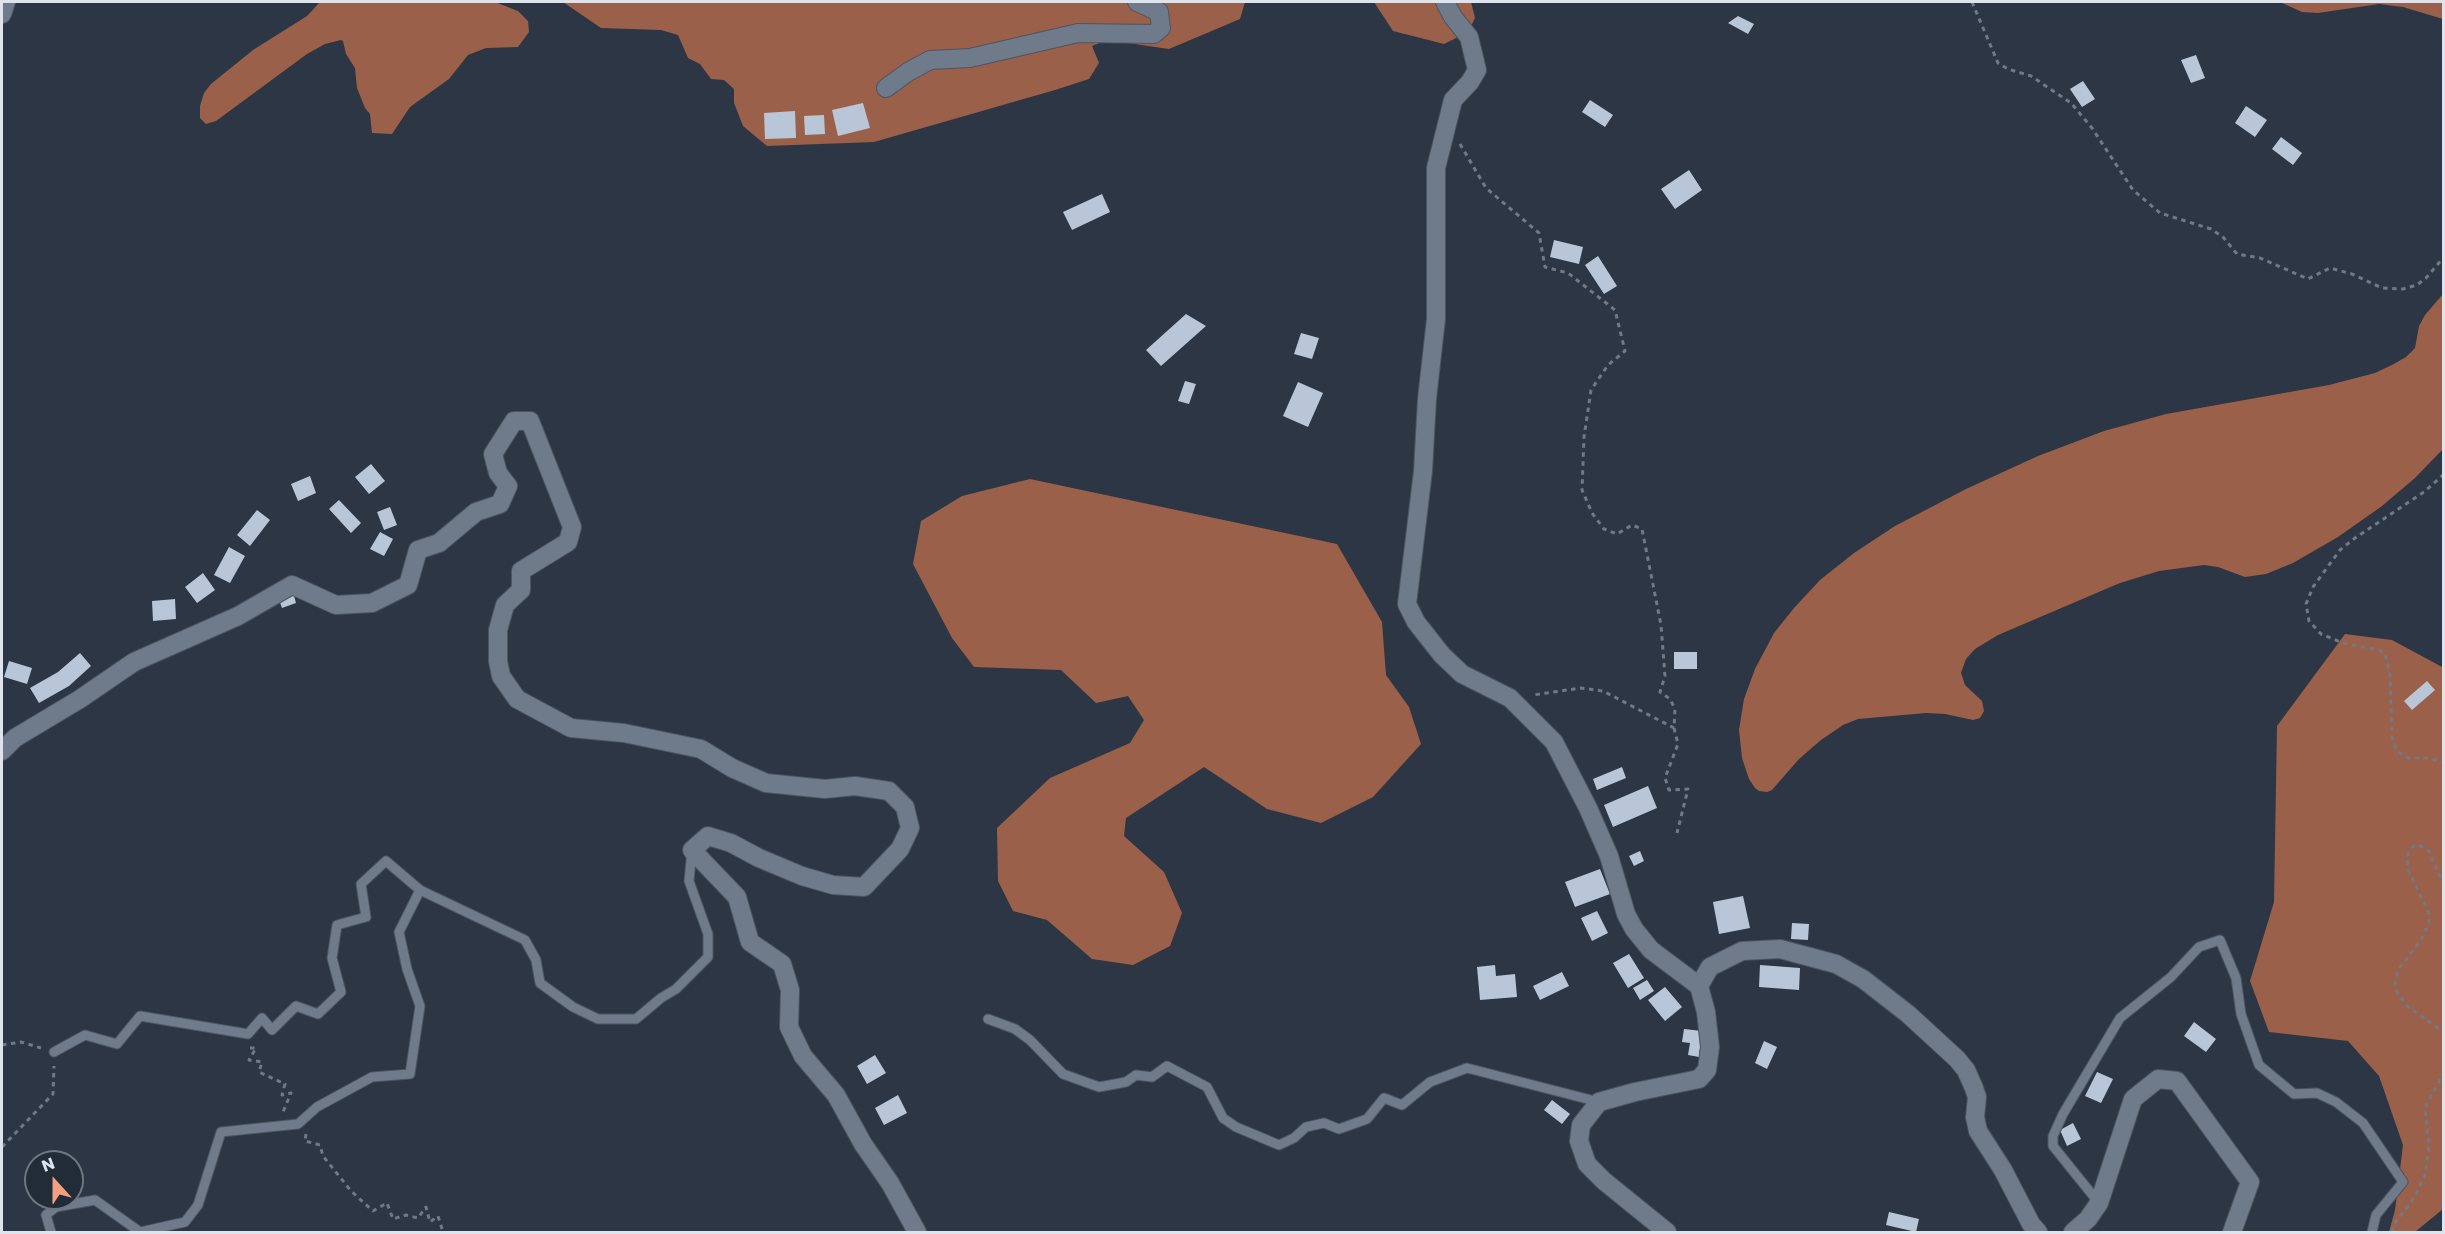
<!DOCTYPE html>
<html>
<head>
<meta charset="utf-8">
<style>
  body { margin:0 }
  #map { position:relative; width:2445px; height:1234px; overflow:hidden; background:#2c3644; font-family:Poppins,sans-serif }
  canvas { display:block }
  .frame { position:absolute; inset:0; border:3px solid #dde4ed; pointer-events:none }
  .north { position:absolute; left:24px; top:1150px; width:60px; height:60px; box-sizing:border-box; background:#222c39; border:2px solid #6d7681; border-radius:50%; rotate:339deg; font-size:16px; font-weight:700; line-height:24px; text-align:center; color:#dde4ed }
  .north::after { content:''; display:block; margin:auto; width:21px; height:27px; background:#f2a080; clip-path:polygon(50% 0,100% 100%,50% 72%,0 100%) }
</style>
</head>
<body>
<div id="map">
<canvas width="2445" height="1234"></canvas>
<div class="frame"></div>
<div class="north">N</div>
</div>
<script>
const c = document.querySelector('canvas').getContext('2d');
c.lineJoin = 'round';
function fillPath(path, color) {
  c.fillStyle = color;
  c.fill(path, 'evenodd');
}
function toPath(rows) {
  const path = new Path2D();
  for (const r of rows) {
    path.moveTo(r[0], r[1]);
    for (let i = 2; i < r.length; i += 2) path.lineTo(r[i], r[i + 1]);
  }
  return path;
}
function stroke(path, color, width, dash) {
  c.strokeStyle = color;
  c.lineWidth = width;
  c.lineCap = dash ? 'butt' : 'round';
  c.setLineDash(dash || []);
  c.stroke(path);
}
const forest = toPath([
  [320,2,495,2,518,11,528,21,529,32,518,47,486,48,468,55,449,79,410,107,392,134,372,133,370,114,365,108,357,88,355,68,346,54,343,41,341,40,325,44,307,54,216,121,206,124,200,118,200,106,204,93,211,84,253,50,307,16],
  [563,2,1245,2,1240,19,1169,49,1107,40,1092,46,1099,63,1089,79,1055,90,874,142,767,146,743,126,734,103,734,89,724,80,711,79,700,64,688,58,678,35,661,30,601,28],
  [1374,2,1471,2,1475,18,1468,32,1444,44,1393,31],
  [2280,2,2443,2,2443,19,2403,7,2379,4,2318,13,2302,12],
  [2443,294,2443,449,2415,478,2382,506,2338,537,2293,563,2266,574,2245,577,2218,567,2204,565,2159,571,2120,583,1998,635,1975,649,1966,659,1961,673,1965,685,1982,701,1984,711,1980,718,1973,720,1945,714,1926,713,1858,719,1843,725,1821,740,1799,759,1772,790,1767,792,1759,791,1755,788,1749,779,1742,758,1739,730,1744,699,1755,669,1774,633,1794,608,1820,580,1854,553,1895,526,1966,489,2038,456,2104,431,2166,414,2329,385,2375,373,2392,365,2406,357,2415,348,2419,326,2425,315],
  [1030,479,1337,544,1382,622,1386,675,1409,707,1421,744,1373,797,1321,823,1267,809,1204,767,1126,818,1124,836,1164,872,1182,913,1170,946,1133,965,1092,959,1047,920,1013,911,998,881,997,828,1050,778,1130,743,1144,720,1128,696,1096,703,1061,670,974,667,952,638,913,564,921,521,962,496],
  [2345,634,2392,640,2444,668,2443,1209,2415,1232,2389,1232,2395,1210,2403,1145,2379,1076,2348,1041,2269,1032,2250,981,2274,902,2277,726]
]);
const building = toPath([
  [1738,16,1754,24,1748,34,1728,23],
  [2196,55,2205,78,2191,83,2181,60],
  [2083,81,2095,99,2082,107,2070,89],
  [1590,100,1613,115,1605,127,1582,112],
  [863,103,870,128,838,136,832,110],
  [2246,106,2267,120,2255,137,2235,123],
  [795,111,796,138,765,139,764,113],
  [824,115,825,134,805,135,804,116],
  [2281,137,2302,153,2293,165,2272,149],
  [1689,170,1702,190,1675,209,1661,189],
  [1102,194,1110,212,1072,230,1063,212],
  [1554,240,1583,247,1579,264,1550,257],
  [1598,256,1617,286,1604,294,1585,265],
  [1186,314,1206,326,1161,366,1146,350],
  [1301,333,1319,338,1312,359,1294,354],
  [1185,381,1196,384,1189,404,1178,401],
  [1298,382,1323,393,1308,427,1283,416],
  [371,464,385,481,369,494,355,477],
  [310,476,316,493,298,501,291,484],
  [339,500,361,523,351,533,329,509],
  [390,507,397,525,384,530,377,512],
  [257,510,270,520,250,546,237,535],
  [380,532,393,539,384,556,370,549],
  [229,547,245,556,230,583,214,575],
  [203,573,215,590,197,603,185,587],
  [293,592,296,603,282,608,278,597],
  [175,599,176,619,153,621,152,601],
  [1674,652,1697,652,1697,669,1674,669],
  [80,653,91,666,69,686,39,703,30,688,58,672],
  [9,661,32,668,27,684,4,677],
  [2427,681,2435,690,2412,710,2404,701],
  [1622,767,1626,778,1597,790,1593,779],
  [1648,786,1657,808,1613,827,1604,805],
  [1640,851,1644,861,1634,866,1629,856],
  [1600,869,1610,894,1575,907,1565,882],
  [1743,896,1750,928,1719,934,1713,902],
  [1597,911,1608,933,1592,941,1581,918],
  [1792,923,1809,924,1808,940,1791,939],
  [1629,954,1644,978,1628,988,1613,963],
  [1495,965,1496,976,1515,974,1517,997,1480,1000,1477,967],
  [1760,965,1800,968,1799,990,1759,987],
  [1562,972,1569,986,1540,1000,1533,986],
  [1647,980,1654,991,1640,1000,1633,988],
  [1665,987,1682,1007,1665,1021,1648,1000],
  [2194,1022,2216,1039,2206,1052,2184,1036],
  [1684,1029,1702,1031,1699,1057,1688,1055,1690,1043,1682,1042],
  [1764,1041,1777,1047,1767,1069,1755,1063],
  [875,1055,886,1073,867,1084,857,1066],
  [2097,1072,2113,1079,2101,1103,2085,1096],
  [898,1095,907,1113,884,1125,875,1108],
  [1552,1100,1570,1114,1562,1124,1544,1110],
  [2073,1123,2081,1139,2067,1146,2060,1130],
  [1889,1212,1919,1219,1916,1232,1886,1225]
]);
const path = toPath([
  [1972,2,1998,63,2008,69,2031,76,2071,103,2092,128,2133,190,2160,213,2211,229,2223,237,2237,254,2260,258,2308,279,2330,268,2352,274,2382,288,2403,289,2417,285,2426,278,2444,257],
  [1460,144,1486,188,1539,233,1545,267,1568,273,1615,310,1625,351,1608,365,1591,390,1584,437,1582,490,1592,513,1604,529,1617,534,1632,525,1642,529,1661,625,1665,676,1660,692,1670,699,1675,709,1674,728,1603,691,1581,688,1533,695],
  [2444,474,2424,492,2355,538,2340,550,2313,587,2306,604,2309,621,2321,634,2343,643,2379,650,2385,654,2390,675,2392,736,2396,750,2408,758,2429,758,2444,763],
  [1674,728,1678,744,1665,778,1669,790,1688,789,1677,833],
  [2444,886,2429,851,2419,845,2413,846,2408,854,2407,868,2428,911,2429,922,2421,940,2398,970,2395,985,2398,994,2408,1007,2437,1027,2444,1034],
  [2,1045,21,1042,41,1048],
  [250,1048,256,1048,249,1060,262,1062,259,1072,285,1084,282,1095,291,1093,283,1112],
  [306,1134,305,1141,320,1145,323,1156,351,1191,373,1211,387,1203,393,1219,406,1215,418,1218,426,1207,430,1222,438,1216,443,1232],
  [2,1147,53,1094,54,1066],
  [2392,1232,2395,1223,2414,1198,2425,1175,2429,1146,2425,1108,2444,1072]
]);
const service = toPath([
  [988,1019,1015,1029,1030,1040,1063,1074,1099,1087,1126,1082,1136,1075,1152,1077,1167,1066,1207,1087,1223,1118,1236,1127,1279,1145,1294,1138,1306,1127,1324,1123,1339,1129,1367,1119,1384,1098,1402,1105,1430,1082,1467,1068,1599,1102],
  [54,1052,85,1035,117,1044,140,1016,248,1034,262,1018,272,1030,296,1006,318,1014,341,992,332,958,337,925,366,917,361,884,386,861,420,890,525,940,536,960,540,983,573,1007,598,1019,636,1019,661,998,676,989,708,957,708,934,689,881,692,850],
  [2099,1203,2053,1146,2053,1136,2063,1114,2120,1018,2171,977,2199,947,2220,940,2236,978,2241,1014,2259,1065,2294,1094,2317,1093,2336,1102,2363,1123,2403,1182,2376,1215,2372,1232],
  [51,1232,46,1215,56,1207,95,1200,140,1232,185,1222,198,1205,221,1132,298,1124,317,1107,372,1077,410,1074,420,1006,407,969,399,932,420,890]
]);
const minor = toPath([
  [1445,2,1453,17,1469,37,1477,70,1470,82,1453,100,1436,168,1436,319,1427,399,1423,471,1407,604,1416,622,1442,655,1462,674,1510,698,1554,742,1588,808,1609,856,1626,914,1634,929,1651,950,1699,986],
  [2,14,6,2],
  [886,88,908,72,930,60,970,58,1078,33,1154,34,1161,28,1159,12,1137,2],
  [2,751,15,738,80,699,134,662,238,616,292,585,336,605,372,603,408,585,418,550,439,543,476,512,500,504,508,486,498,473,493,454,514,421,530,421,572,527,568,542,521,571,521,590,505,605,498,630,498,661,501,676,517,699,571,728,624,733,701,749,732,768,766,783,825,789,855,786,889,791,905,807,910,828,900,849,864,887,833,885,802,876,759,858,731,843,708,836,692,850,737,897,750,942,782,964,790,990,789,1027,803,1056,836,1095,863,1144,890,1183,917,1232]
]);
const secondary = toPath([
  [1667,1232,1604,1181,1587,1164,1579,1141,1581,1125,1599,1102,1635,1092,1699,1079,1707,1070,1710,1047,1706,1012,1699,986,1710,967,1742,951,1780,949,1836,964,1863,979,1908,1014,1957,1059,1966,1070,1974,1088,1977,1097,1975,1117,1978,1131,2003,1170,2031,1224,2038,1232],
  [2073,1232,2088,1219,2099,1203,2133,1099,2158,1079,2177,1081,2250,1182,2232,1232]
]);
fillPath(forest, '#9b6049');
fillPath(building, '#b9c6d7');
stroke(service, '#4c5561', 11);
stroke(minor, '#4c5561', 20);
stroke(secondary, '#4c5561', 20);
stroke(path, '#717985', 3, [4.5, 4.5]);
stroke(service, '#6f7b8a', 9);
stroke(minor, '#6f7b8a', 18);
stroke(secondary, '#6f7b8a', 18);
</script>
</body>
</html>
